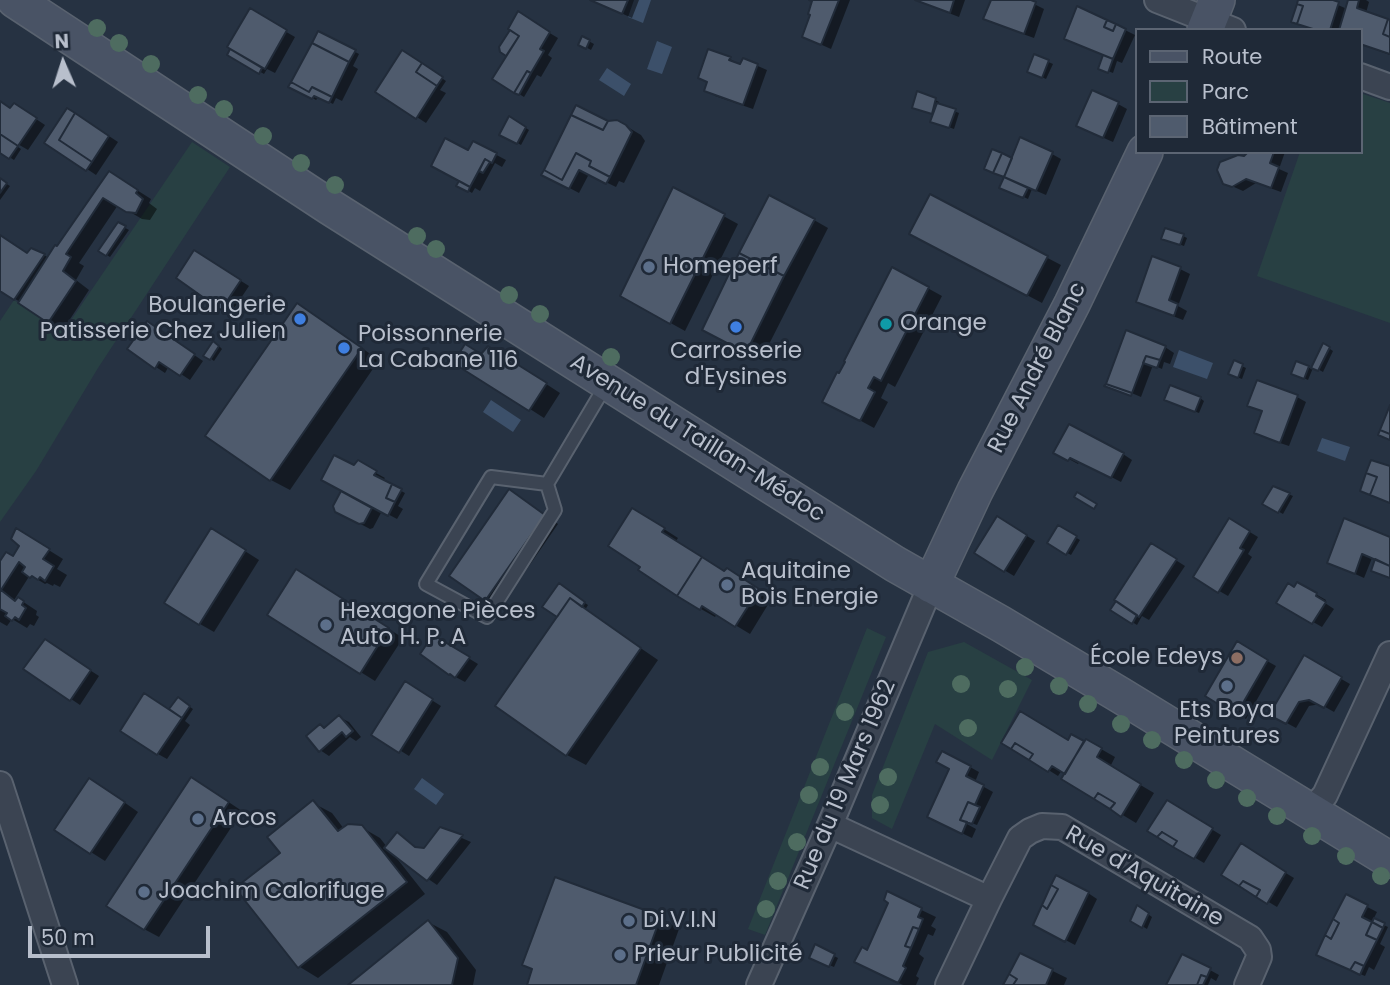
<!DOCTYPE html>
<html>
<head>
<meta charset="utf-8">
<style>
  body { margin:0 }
  #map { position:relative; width:1390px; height:985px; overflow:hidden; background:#263242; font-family:Poppins,sans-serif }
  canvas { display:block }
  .legend { position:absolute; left:1135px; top:28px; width:228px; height:126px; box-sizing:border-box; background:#1f2937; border:2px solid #5c6573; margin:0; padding:9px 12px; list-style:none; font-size:21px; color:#b8bfcc }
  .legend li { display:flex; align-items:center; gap:14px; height:35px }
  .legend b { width:35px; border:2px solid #5c6573 }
  .north { position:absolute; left:28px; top:28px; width:70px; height:70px; -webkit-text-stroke:5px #1f2937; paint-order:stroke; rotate:357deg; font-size:19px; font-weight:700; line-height:28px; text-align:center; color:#b8bfcc }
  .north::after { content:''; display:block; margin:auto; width:24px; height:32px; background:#b8bfcc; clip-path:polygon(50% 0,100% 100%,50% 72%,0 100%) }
  .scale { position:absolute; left:28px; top:926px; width:182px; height:32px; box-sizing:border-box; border:4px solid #b8bfcc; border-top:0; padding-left:9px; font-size:21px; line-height:24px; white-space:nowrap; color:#b8bfcc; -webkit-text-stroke:5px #1f2937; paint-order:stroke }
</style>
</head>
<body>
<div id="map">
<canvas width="1390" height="985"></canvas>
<ul class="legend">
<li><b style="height:9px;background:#495365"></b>Route</li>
<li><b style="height:19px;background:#284043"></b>Parc</li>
<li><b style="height:19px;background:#4f5b6d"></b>Bâtiment</li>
</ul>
<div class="north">N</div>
<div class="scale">50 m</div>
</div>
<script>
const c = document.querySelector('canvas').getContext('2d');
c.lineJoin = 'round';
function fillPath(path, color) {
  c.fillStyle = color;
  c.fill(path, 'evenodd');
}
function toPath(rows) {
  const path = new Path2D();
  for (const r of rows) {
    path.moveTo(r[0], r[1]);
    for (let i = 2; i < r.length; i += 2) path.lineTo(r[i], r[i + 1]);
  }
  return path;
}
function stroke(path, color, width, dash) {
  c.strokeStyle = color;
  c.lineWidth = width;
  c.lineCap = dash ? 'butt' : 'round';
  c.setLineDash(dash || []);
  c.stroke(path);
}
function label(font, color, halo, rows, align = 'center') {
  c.font = font + ' Poppins,sans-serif';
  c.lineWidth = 6;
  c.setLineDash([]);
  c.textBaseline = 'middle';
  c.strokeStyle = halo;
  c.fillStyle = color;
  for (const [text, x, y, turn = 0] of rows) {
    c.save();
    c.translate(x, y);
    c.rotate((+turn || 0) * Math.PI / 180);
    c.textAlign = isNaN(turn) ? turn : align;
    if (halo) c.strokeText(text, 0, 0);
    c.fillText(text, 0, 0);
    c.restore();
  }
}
const green = toPath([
  [1360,93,1390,103,1390,323,1257,276,1300,152,1360,152],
  [192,142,230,167,98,368,36,471,0,522,0,321,14,300,63,332],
  [867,628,886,637,765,935,748,929],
  [964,642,1032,680,992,760,935,724,892,829,872,818,872,795,928,652]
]);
const water = toPath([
  [634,0,651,0,643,23,628,17],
  [657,41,672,47,662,74,647,69],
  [607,68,631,84,624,96,599,80],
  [1179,350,1213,363,1207,379,1173,367],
  [491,400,521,420,513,432,483,412],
  [1322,438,1350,447,1345,461,1317,451],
  [422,778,444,794,436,805,414,789]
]);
const shadow = toPath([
  [592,0,639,0,632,18],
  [812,0,850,0,831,49,804,37,812,15],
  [915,0,965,0,959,17],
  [992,0,1026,0,1044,9,1034,38,995,24,985,19],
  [1300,0,1327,0,1347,9,1350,0,1366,0,1369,2,1366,13,1390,22,1390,55,1360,44,1360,30,1313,30,1303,25],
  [250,11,295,37,275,73,267,69,264,74,229,54,250,63,252,60],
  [518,14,558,38,548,55,552,58,541,77,537,75,524,97,495,79,509,56,502,51],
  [1125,30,1135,35,1122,63,1117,61,1113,73,1100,68,1105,55],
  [319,33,359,54,353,66,358,69,342,101,336,98,333,104,319,97,316,100,290,86],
  [583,38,594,44,591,50,580,44],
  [1035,56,1053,64,1046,79,1033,73],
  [412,58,446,81,440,90,446,93,426,123,377,91],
  [730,59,741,65,744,60,767,70,753,109,715,96,706,90],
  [935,100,939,102,938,105,959,113,954,129,937,123,935,114,918,109],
  [0,102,11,110,24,111,45,125,28,150,16,143,15,145,21,149,14,160,0,151],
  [1118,104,1127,109,1113,142,1088,131],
  [77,115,118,142,96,175,47,142],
  [510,118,529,130,521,145,502,134],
  [626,126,641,135,645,141,624,183,619,181,616,187,589,174,579,193,543,174],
  [474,143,506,160,502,167,495,163,480,191,475,188,472,193,459,185,461,181,469,153],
  [1251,152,1285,152,1279,169,1288,173,1281,192,1256,183,1243,191,1225,183],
  [1052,154,1061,159,1046,195,1032,189,1028,199,1002,187,1013,160],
  [110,173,151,199,149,203,157,209,150,220,142,219,118,205,79,263,84,266,76,280,89,290,63,330,0,289,0,237,28,255,44,255,49,258,58,248],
  [0,180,10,186,0,200],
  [674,189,738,224,685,331,622,296],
  [931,197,1061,265,1042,303,926,242],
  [814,220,828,228,761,360,718,337],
  [118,224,129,230,110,257,100,251],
  [1183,236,1187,238,1184,246,1167,240],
  [195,252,249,286,231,313,222,308],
  [893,269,942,296,895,387,888,383,881,398,888,402,874,428,839,409,840,375],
  [1180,269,1190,274,1178,306,1187,311,1183,320,1147,306,1138,301],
  [298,305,316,316,379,360,290,490,271,480,208,435],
  [156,329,203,361,190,380,169,366,165,373,156,367],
  [218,345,222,349,214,361,206,355],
  [1324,345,1333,351,1323,372,1314,367],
  [1165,347,1174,353,1170,364,1164,362,1162,369,1153,365,1141,397,1108,383],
  [482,356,503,356,560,393,544,418,530,409],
  [1235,363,1246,368,1242,379,1234,376],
  [1297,363,1312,369,1313,368,1308,380,1297,375],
  [1297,397,1306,402,1289,446,1265,438,1256,432,1264,412,1250,405],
  [1200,398,1204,401,1199,413,1170,402],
  [1056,452,1123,454,1132,460,1121,482,1080,461,1078,464],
  [358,463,385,478,382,481,405,493,398,506,403,509,397,519,382,511,373,528,370,529,336,511,335,507],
  [1274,488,1293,496,1283,514,1265,504],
  [524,500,558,524,500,608,452,575],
  [647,518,678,538,676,541,725,573,741,579,772,598,750,634,717,614,715,617,701,609,640,570],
  [998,518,1035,541,1014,576,976,553],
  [1230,520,1258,537,1248,554,1252,557,1228,596,1195,577],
  [1058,527,1080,540,1071,555,1049,543],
  [31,539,63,559,57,569,67,575,60,587,54,584,53,586,47,583,45,584,30,575,11,605,19,599,37,611,36,615,39,617,34,626,30,624,27,628,12,619,7,626,0,622,0,565,14,559],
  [226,539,259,560,214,632,200,624],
  [1390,539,1390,577,1377,560,1372,558,1364,578,1329,562],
  [1152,545,1185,566,1149,620,1142,616,1137,625,1113,610],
  [311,579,403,638,375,681,269,615],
  [1298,584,1326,600,1325,603,1334,609,1322,627,1278,602,1295,589],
  [559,586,588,605,585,610,658,660,586,765,567,755,559,616],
  [434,637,478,664,465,682,450,674],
  [1237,644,1276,666,1246,719,1207,696],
  [54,647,99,676,80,705,25,668],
  [1305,658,1350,684,1334,712,1320,704,1309,706,1296,728,1272,715],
  [406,684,441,706,409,756,374,734],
  [178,699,193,709,185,721,190,725,167,759,158,754,170,711],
  [339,717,349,722,361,737,356,741,350,737,329,756,320,750,325,729],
  [1072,736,1085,744,1087,741,1115,757,1110,767,1154,793,1136,823,1063,779,1067,773,1062,770,1058,776,1004,742,1068,742],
  [970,767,979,772,975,782,993,792,977,825,966,821,965,823,976,829,972,838,939,822],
  [206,787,242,811,159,937,144,929],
  [104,788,138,812,105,861,56,830],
  [1167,802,1221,835,1204,863,1150,831],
  [313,803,332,813,344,829,361,827,380,838,387,847,397,834,418,849,425,850,441,829,471,842,437,885,395,856,425,894,318,978,300,967,238,889,283,853],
  [1241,846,1294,878,1277,907,1224,875],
  [556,879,661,918,679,929,659,985,528,985],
  [1088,893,1097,899,1075,945,1035,924],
  [888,894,936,917,931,926,936,929,933,936,928,934,919,954,924,958,916,976,919,978,916,985,903,985,870,970,867,952,890,902],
  [1346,896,1377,912,1373,920,1388,927,1380,944,1385,947,1374,970,1369,967,1365,976,1360,974],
  [1138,907,1152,917,1147,929,1132,920],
  [428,922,447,932,476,970,473,985,350,985],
  [816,947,838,958,834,967,815,959],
  [1020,955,1067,978,1064,985,1005,985],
  [1210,970,1219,975,1216,981,1211,978,1208,985,1168,985]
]);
const building = toPath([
  [590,0,628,0,622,14,590,0],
  [809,0,839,0,821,45,802,37,810,15,808,14,812,1,809,0],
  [915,0,954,0,950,13,915,0],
  [991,0,1031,0,1036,2,1024,34,983,19,991,0],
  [1298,0,1333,0,1339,2,1330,30,1316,30,1297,24,1303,6,1297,4,1298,0],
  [1348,0,1359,0,1357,8,1388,19,1383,34,1390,37,1390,54,1360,44,1360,30,1339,30,1348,0],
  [1297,4,1303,6,1297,24,1291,22,1297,4],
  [1077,6,1107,20,1104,27,1113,31,1116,24,1126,29,1113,59,1064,39,1077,6],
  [250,8,287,30,265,69,227,47,250,8],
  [518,11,550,32,540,49,544,51,531,73,527,71,514,93,492,79,519,36,508,29,518,11],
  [1388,19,1390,20,1390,37,1383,34,1388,19],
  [1107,20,1116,24,1113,31,1104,27,1107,20],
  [510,30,519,36,506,56,500,52,499,47,510,30],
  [318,31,356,50,349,62,312,43,318,31],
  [582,36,590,40,586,49,578,45,582,36],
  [312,43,349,62,332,97,312,87,309,92,291,82,312,43],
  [230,49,262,68,259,74,227,55,230,49],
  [708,49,731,57,729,60,740,64,743,58,758,64,743,105,704,91,707,82,698,78,708,49],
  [402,50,422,63,416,72,437,86,416,119,375,92,402,50],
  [1034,54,1049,60,1042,78,1027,72,1034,54],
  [1103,55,1113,59,1108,73,1098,69,1103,55],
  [422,63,443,77,437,86,416,72,422,63],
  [527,71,531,73,519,95,514,93,527,71],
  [291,82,309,92,312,87,332,97,329,103,314,96,312,99,288,87,291,82],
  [1092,90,1119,102,1103,138,1076,126,1092,90],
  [917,91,936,98,932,114,912,108,917,91],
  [0,101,10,108,14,103,37,118,18,146,0,134,0,101],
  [937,103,956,109,949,128,930,122,937,103],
  [576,105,608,121,603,130,571,115,576,105],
  [67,108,75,113,59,140,92,162,86,171,44,143,67,108],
  [75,113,109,136,92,162,59,140,75,113],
  [571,115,603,130,608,121,617,120,626,125,632,132,610,177,589,166,591,161,576,153,562,180,544,170,571,115],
  [509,116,526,127,517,144,499,135,509,116],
  [0,134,18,146,9,159,0,153,0,134],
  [1020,137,1053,152,1036,191,1004,177,1020,137],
  [445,138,468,150,473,141,497,153,492,163,485,159,470,187,431,166,445,138],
  [992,149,1002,153,993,173,984,169,992,149],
  [1248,152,1274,152,1270,163,1279,167,1271,188,1246,179,1232,187,1223,184,1217,170,1220,162,1238,155,1244,156,1248,152],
  [576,153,591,161,589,166,610,177,606,184,579,170,569,189,541,175,544,170,562,180,576,153],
  [1002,153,1012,158,1004,177,993,173,1002,153],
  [485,159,490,162,483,173,479,171,485,159],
  [109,171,138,190,136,193,143,199,136,213,126,212,103,198,66,254,71,257,63,271,76,281,48,323,18,303,55,245,57,246,109,171],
  [1004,177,1028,188,1023,198,999,188,1004,177],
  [0,178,7,183,0,193,0,178],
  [459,181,470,187,468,192,456,186,459,181],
  [673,187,725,214,670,324,620,296,673,187],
  [930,194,1048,256,1027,296,909,234,930,194],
  [769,195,815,219,784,276,739,253,769,195],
  [118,222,126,226,106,256,98,251,118,222],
  [1165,228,1184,234,1180,245,1161,239,1165,228],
  [0,235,27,253,31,248,45,254,14,300,0,291,0,235],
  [194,250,241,280,221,310,176,278,194,250],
  [739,253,784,276,746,353,702,330,739,253],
  [1152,256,1181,267,1169,300,1178,304,1174,316,1136,302,1152,256],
  [892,267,929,287,881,381,874,377,868,388,875,392,860,421,822,402,837,372,839,373,845,362,844,361,892,267],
  [297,303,362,348,270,481,205,436,297,303],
  [147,321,195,354,180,376,159,362,155,369,127,349,147,321],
  [1126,330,1166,346,1160,360,1146,356,1132,393,1106,384,1126,330],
  [213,341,219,346,210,360,203,356,213,341],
  [1323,343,1330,347,1318,371,1311,368,1323,343],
  [465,344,481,354,488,346,547,383,529,411,453,363,465,344],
  [1146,356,1160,360,1157,368,1143,363,1146,356],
  [1234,360,1243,364,1238,378,1228,374,1234,360],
  [1296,361,1309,366,1304,379,1291,374,1296,361],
  [1257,380,1298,395,1280,443,1254,433,1262,411,1247,406,1257,380],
  [1106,384,1132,393,1131,396,1104,386,1106,384],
  [1170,385,1201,397,1195,412,1164,400,1170,385],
  [1390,405,1390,434,1380,430,1390,405],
  [1069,424,1124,453,1111,478,1070,458,1068,461,1053,453,1069,424],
  [1380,430,1390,434,1390,440,1378,435,1380,430],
  [334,455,354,465,358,460,377,471,374,475,392,484,386,498,395,502,388,516,321,480,334,455],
  [1371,460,1390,466,1390,503,1370,495,1377,477,1366,473,1371,460],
  [1366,473,1377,477,1370,495,1360,491,1366,473],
  [392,484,402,489,395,502,386,498,392,484],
  [1273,486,1290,493,1278,513,1262,504,1273,486],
  [509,489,545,515,485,601,449,576,509,489],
  [341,491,372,508,364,523,359,524,335,512,333,506,341,491],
  [1077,492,1097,504,1094,509,1074,497,1077,492],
  [632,508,665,528,662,532,702,557,677,596,638,570,640,567,608,546,632,508],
  [997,516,1027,535,1004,572,974,553,997,516],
  [1229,518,1250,531,1240,548,1244,550,1218,593,1193,577,1229,518],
  [1344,518,1390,537,1390,566,1362,554,1355,574,1327,563,1344,518],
  [1058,525,1077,536,1066,555,1047,543,1058,525],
  [16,528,50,549,43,559,54,566,45,581,40,577,38,580,32,576,30,578,22,572,25,567,19,562,1,590,15,601,18,597,24,601,22,605,26,608,19,620,15,617,12,621,5,616,7,613,0,609,0,561,6,552,13,556,19,546,11,539,16,528],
  [211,528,246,550,199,625,164,603,211,528],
  [1151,543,1177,559,1139,617,1114,600,1151,543],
  [702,557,724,571,727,568,759,589,735,627,702,606,700,610,677,596,702,557],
  [1375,559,1390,566,1390,578,1371,571,1375,559],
  [296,569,389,628,360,674,267,615,296,569],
  [1297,582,1317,593,1316,596,1326,602,1312,624,1276,603,1288,583,1294,587,1297,582],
  [559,583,585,602,582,607,570,598,557,617,542,607,559,583],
  [570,598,641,648,566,756,495,706,570,598],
  [1116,601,1137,615,1132,624,1110,610,1116,601],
  [433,635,470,657,455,678,450,674,449,675,420,654,433,635],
  [45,639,91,670,70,701,23,669,45,639],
  [1237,641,1268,660,1236,715,1205,696,1237,641],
  [1304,655,1342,677,1324,708,1309,700,1299,702,1286,724,1269,715,1304,655],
  [405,681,433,699,399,753,371,735,405,681],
  [144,693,182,718,157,755,120,731,144,693],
  [178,697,190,706,182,718,169,709,178,697],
  [1020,711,1068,740,1071,734,1084,741,1065,774,1052,766,1048,772,1029,760,1033,754,1015,743,1011,749,1001,743,1020,711],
  [339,715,353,731,346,737,342,732,319,752,306,736,320,724,324,728,339,715],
  [1086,739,1102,748,1097,757,1141,784,1121,817,1110,809,1115,803,1098,793,1094,799,1061,779,1086,739],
  [1015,743,1033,754,1029,760,1011,749,1015,743],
  [942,751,971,766,966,776,984,785,975,805,968,802,960,820,967,822,962,834,927,817,949,769,936,762,942,751],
  [191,777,229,802,144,930,106,906,191,777],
  [89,778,125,802,90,854,54,830,89,778],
  [1098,793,1115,803,1110,809,1094,799,1098,793],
  [313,800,338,831,348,824,362,825,407,882,298,968,235,888,280,853,267,837,313,800],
  [1167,800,1213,828,1194,859,1173,847,1177,841,1162,832,1157,837,1147,831,1167,800],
  [968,802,980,807,972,824,960,820,968,802],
  [440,827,463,835,427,881,384,848,397,832,415,847,424,848,440,827],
  [1162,832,1177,841,1173,847,1157,837,1162,832],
  [1241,843,1286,872,1267,904,1256,897,1260,890,1243,881,1239,886,1221,875,1241,843],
  [1056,875,1089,892,1065,942,1033,925,1042,905,1047,909,1058,889,1051,885,1056,875],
  [555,877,661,916,636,985,527,985,532,969,522,965,555,877],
  [1243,881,1260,890,1256,897,1239,886,1243,881],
  [1051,885,1058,889,1047,909,1042,905,1051,885],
  [887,891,922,908,918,917,923,919,919,929,913,927,905,946,911,948,903,966,906,968,898,983,854,962,862,947,867,950,888,903,884,900,887,891],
  [1346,894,1368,905,1362,917,1372,922,1366,935,1377,940,1364,966,1355,962,1350,970,1316,955,1325,935,1331,939,1339,923,1333,919,1346,894],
  [1137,905,1149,913,1142,928,1130,921,1137,905],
  [1374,918,1385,923,1383,928,1372,922,1374,918],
  [1333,919,1339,923,1331,939,1325,935,1333,919],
  [428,920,458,958,452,985,348,985,428,920],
  [1372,922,1383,928,1377,940,1366,935,1372,922],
  [913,927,919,929,911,948,905,946,913,927],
  [815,944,835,954,829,967,809,958,815,944],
  [1020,953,1053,969,1046,985,1013,985,1017,979,1009,974,1020,953],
  [1182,954,1211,968,1207,977,1201,975,1197,985,1166,985,1182,954],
  [1355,962,1364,966,1360,975,1350,970,1355,962],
  [1009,974,1017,979,1013,985,1003,985,1009,974],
  [1201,975,1207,977,1203,985,1197,985,1201,975]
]);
const lane = toPath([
  [547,484,555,510,487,617,426,584,491,477,547,484,607,383]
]);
const street = toPath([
  [1157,0,1233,30],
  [1360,76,1390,87],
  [0,784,65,985],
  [1311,811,1325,795,1390,654],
  [830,825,989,899,1020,838,1030,831,1042,826,1062,827,1250,938,1258,950,1259,957,1247,985],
  [759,985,830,825,931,585],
  [948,985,989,899]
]);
const secondary = toPath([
  [15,0,330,207,895,564,1001,624,1120,695,1390,860],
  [1205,30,1217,0],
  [931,585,975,491,1072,304,1145,152]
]);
const trees = [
  [97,28],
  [119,43],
  [151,64],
  [198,95],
  [224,109],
  [263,136],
  [301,163],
  [335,185],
  [417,236],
  [436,249],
  [509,295],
  [540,314],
  [611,357],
  [1025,667],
  [961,684],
  [1059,686],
  [1008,689],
  [1088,704],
  [845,712],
  [1121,724],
  [968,728],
  [1152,740],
  [1184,760],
  [820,767],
  [888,777],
  [1216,780],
  [809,795],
  [1247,798],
  [880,805],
  [1277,816],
  [1312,836],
  [797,842],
  [1346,856],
  [1381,876],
  [778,881],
  [766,909]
];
const markers = [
  [649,267,7,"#5c6f8a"],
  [300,319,7,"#3f7fe0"],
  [886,324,7,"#0f9aa8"],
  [736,327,7,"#3f7fe0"],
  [344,348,7,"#3f7fe0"],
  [727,585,7,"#5c6f8a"],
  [326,625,7,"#5c6f8a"],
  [1237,658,7,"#8d6e63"],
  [1227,686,7,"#5c6f8a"],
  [198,819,7,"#5c6f8a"],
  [144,892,7,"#5c6f8a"],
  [629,921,7,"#5c6f8a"],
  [620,955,7,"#5c6f8a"]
];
const poiNames = [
  ["Homeperf",663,267],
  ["Boulangerie",286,306,"right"],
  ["Patisserie Chez Julien",286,332,"right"],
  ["Orange",900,324],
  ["Poissonnerie",358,335],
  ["La Cabane 116",358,361],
  ["Carrosserie",736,352,"center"],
  ["d'Eysines",736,378,"center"],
  ["Aquitaine",741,572],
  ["Bois Energie",741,598],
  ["Hexagone Pièces",340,612],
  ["Auto H. P. A",340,638],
  ["École Edeys",1223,658,"right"],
  ["Ets Boya",1227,711,"center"],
  ["Peintures",1227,737,"center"],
  ["Arcos",212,819],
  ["Joachim Calorifuge",158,892],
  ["Di.V.I.N",643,921],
  ["Prieur Publicité",634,955]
];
const streetNames = [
  ["Rue André Blanc",1038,368,-63],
  ["Avenue du Taillan-Médoc",697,439,32],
  ["Rue du 19 Mars 1962",846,785,-67],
  ["Rue d'Aquitaine",1144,877,30]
];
fillPath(green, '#284043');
fillPath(water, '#3c506a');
fillPath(shadow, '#0007');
fillPath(building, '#4f5b6d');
stroke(building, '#212b39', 2);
stroke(lane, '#59626f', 16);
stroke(street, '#59626f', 28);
stroke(secondary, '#59626f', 38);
stroke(lane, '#3b4452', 12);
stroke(street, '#3b4452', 24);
stroke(secondary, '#495365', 35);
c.fillStyle = '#4e6c60';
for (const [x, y] of trees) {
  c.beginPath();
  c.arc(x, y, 9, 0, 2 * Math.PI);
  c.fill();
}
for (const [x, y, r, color] of markers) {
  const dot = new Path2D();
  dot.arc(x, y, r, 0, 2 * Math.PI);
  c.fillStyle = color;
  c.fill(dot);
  stroke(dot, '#1f2937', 2.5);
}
label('23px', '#b8bfcc', '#1f2937', poiNames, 'left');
label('23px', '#b8bfcc', '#1f2937', streetNames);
</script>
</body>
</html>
